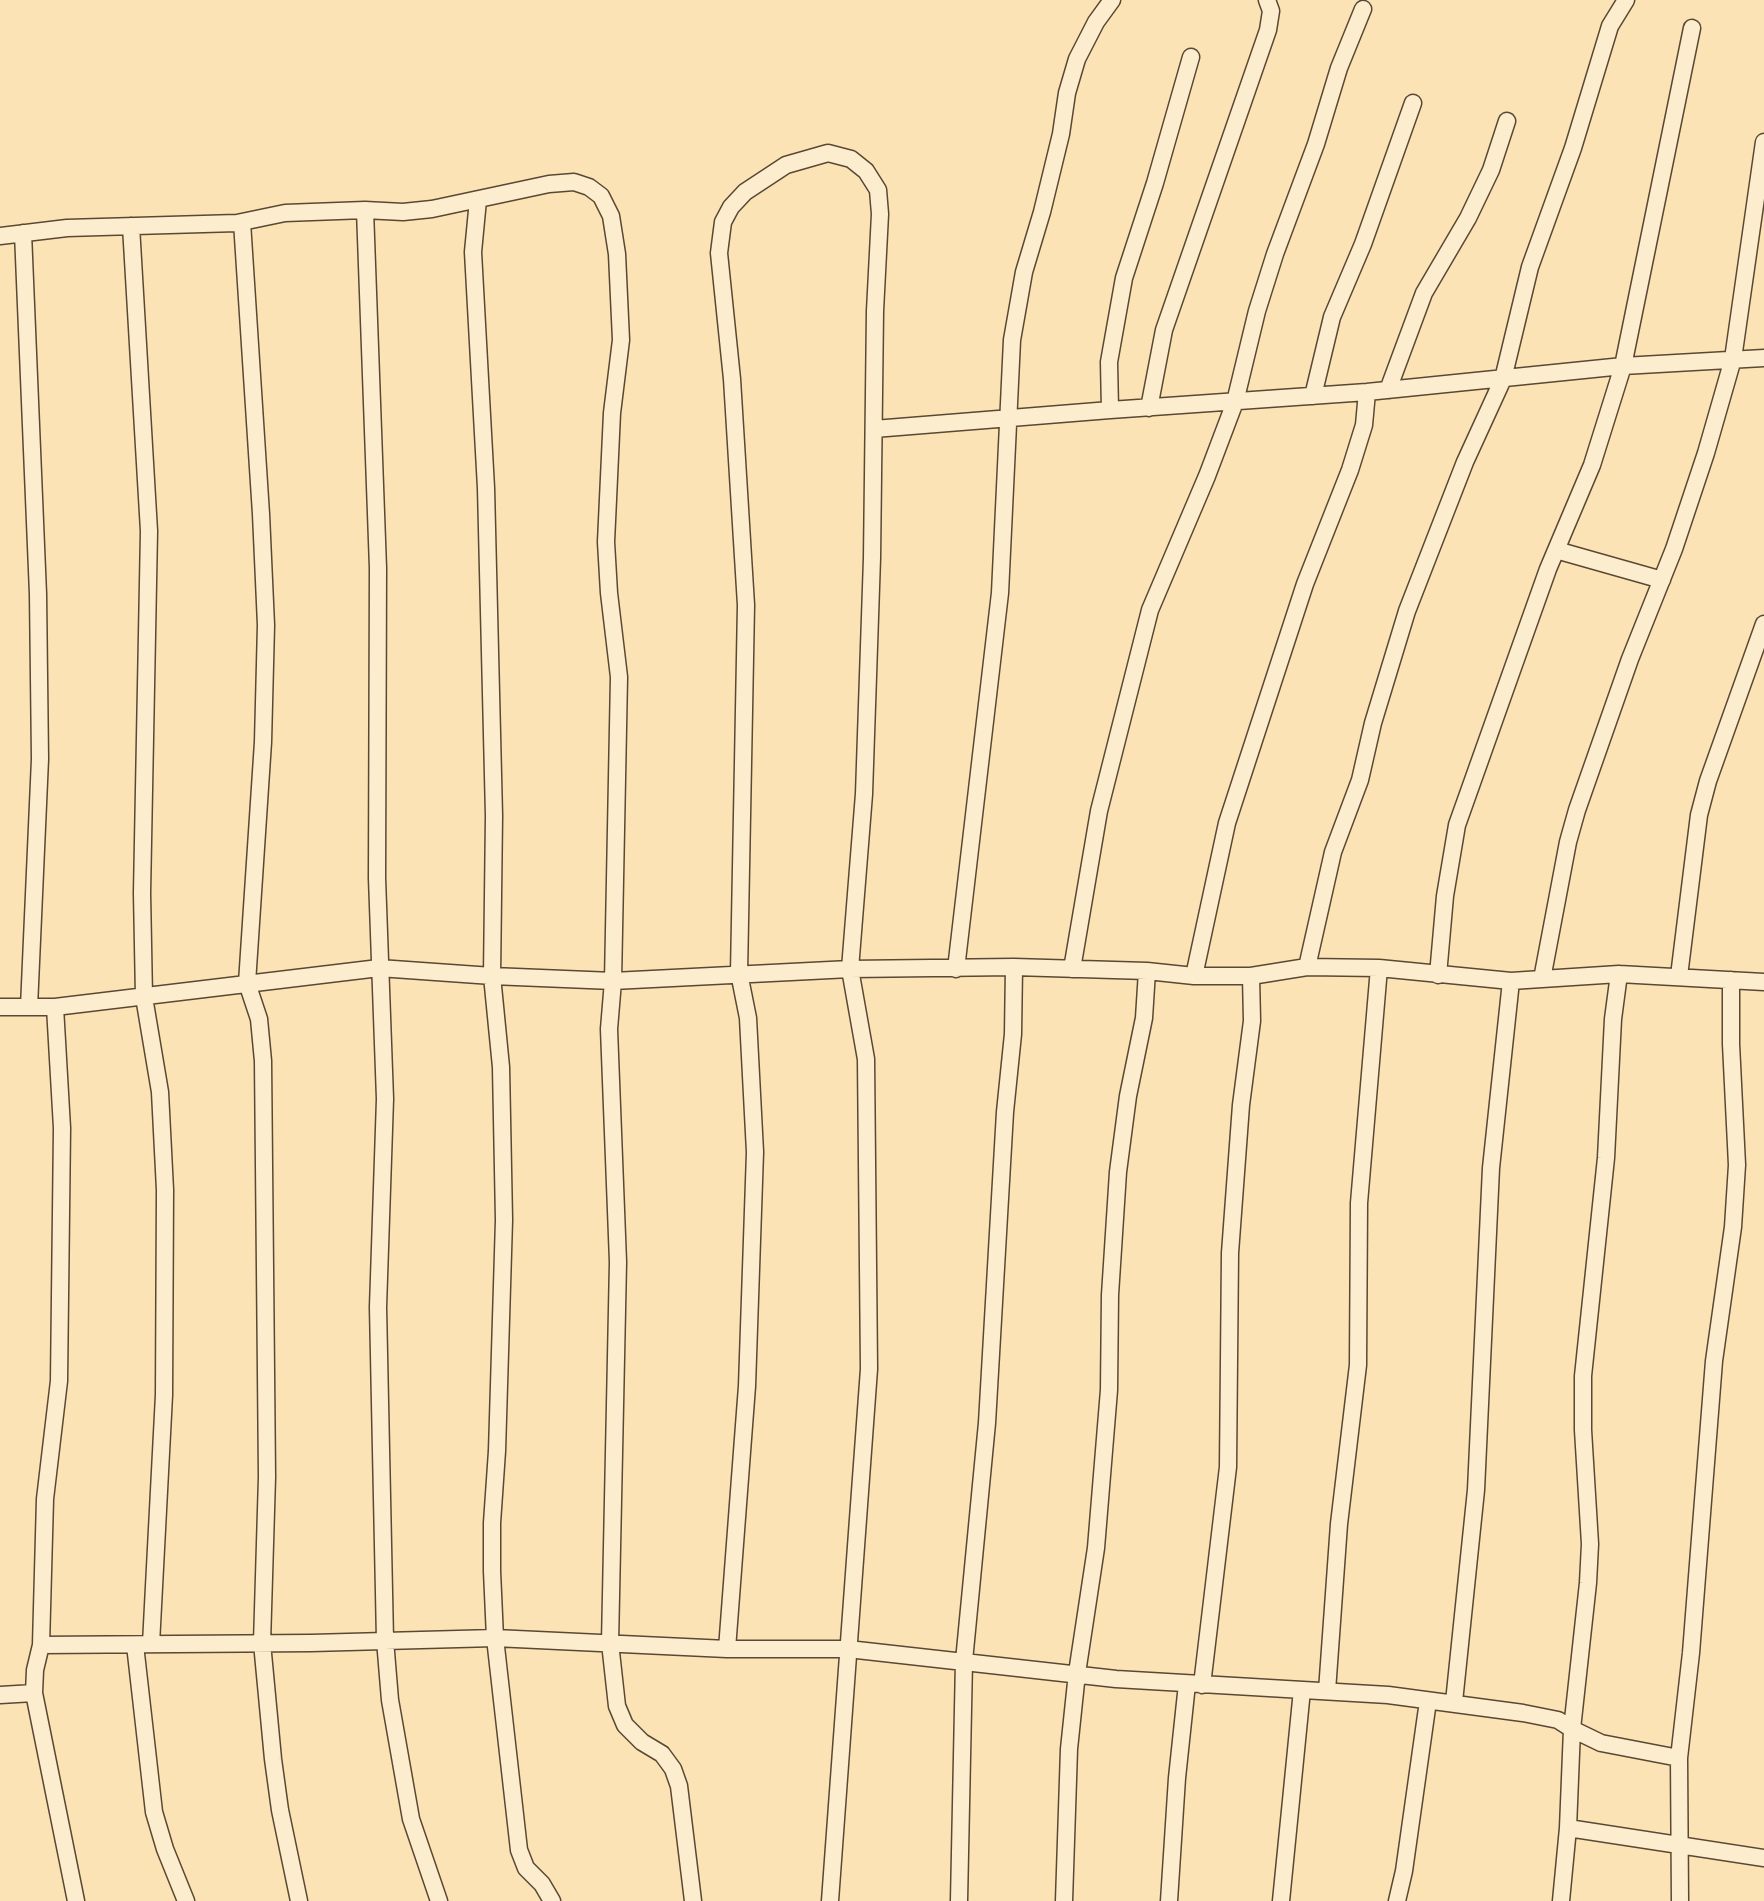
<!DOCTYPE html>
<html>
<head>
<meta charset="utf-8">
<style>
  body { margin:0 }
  canvas { display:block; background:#fbe3b5 }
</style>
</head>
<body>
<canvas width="1764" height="1901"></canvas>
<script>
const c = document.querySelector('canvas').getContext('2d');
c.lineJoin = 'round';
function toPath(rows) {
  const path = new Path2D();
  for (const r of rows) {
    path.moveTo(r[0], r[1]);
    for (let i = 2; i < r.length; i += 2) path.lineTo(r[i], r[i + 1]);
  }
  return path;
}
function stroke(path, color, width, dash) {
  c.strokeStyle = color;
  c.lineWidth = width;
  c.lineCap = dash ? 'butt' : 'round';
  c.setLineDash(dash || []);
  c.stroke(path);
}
const street = toPath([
  [478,200,473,252,486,488,494,816,492,976,501,1067,504,1220,497,1451,492,1523,492,1571,495,1638,519,1850,526,1868,542,1884,552,1901],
  [365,210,403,212,432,209,549,184,574,182,589,187,601,196,611,216,617,254,621,340,612,413,606,542,609,593,619,677,613,981,609,1029,618,1262,610,1643,617,1706,625,1725,642,1742,662,1754,673,1769,679,1786,693,1901],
  [242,222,261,514,266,625,263,742,247,983,259,1019,263,1061,267,1477,262,1643,273,1759,280,1810,299,1901],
  [131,226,149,531,142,893,144,997,160,1092,165,1190,164,1395,151,1644],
  [23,233,38,594,40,759,29,1007],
  [0,236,67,228,237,223,285,213,365,210,378,568,377,878,385,1099,378,1307,385,1640,390,1700,411,1819,439,1901],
  [1388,390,1424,293,1468,218,1491,170,1507,121],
  [1313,396,1332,317,1363,244,1413,103],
  [1149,408,1164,330,1268,30,1271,11,1267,0],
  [1110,410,1109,362,1124,278,1155,183,1191,57],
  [874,429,1110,410,1367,392,1623,366,1764,358],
  [1556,550,1662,580],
  [1307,967,1333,852,1360,780,1373,723,1407,611,1465,462,1503,379,1530,267,1573,148,1610,26,1626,0],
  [956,969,1000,593,1012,340,1024,272,1042,212,1061,134,1067,93,1077,59,1096,22,1112,0],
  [1072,969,1099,811,1150,610,1207,476,1235,402,1257,311,1275,254,1316,144,1339,68,1363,9],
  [1619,974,1613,1019,1606,1158,1583,1376,1583,1430,1590,1544,1588,1583,1572,1729,1601,1743,1679,1758],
  [1438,975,1445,896,1457,825,1548,569,1592,465,1623,366,1692,28],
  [1194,976,1227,823,1305,584,1350,470,1364,425,1367,392],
  [1679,976,1699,815,1708,781,1764,624],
  [1542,979,1568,842,1577,810,1630,659,1674,549,1706,453,1733,359,1764,142],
  [0,1007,55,1007,379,968,492,976,613,981,850,969,1014,967,1147,971,1194,976,1251,976,1307,967,1379,968,1511,981,1619,974,1764,982],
  [41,1645,45,1499,59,1381,62,1128,55,1007],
  [135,1645,154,1812,165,1849,186,1901],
  [727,1649,747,1386,755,1152,748,1018,739,973,746,605,732,379,719,253,723,222,731,207,745,192,786,165,828,153,851,159,866,171,878,190,880,214,875,311,872,558,864,794,850,969,866,1059,869,1369,830,1901],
  [1202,1685,1228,1467,1230,1253,1241,1105,1252,1021,1251,976],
  [1327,1691,1339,1524,1358,1365,1359,1203,1379,968],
  [34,1693,76,1901],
  [0,1695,34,1693,35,1670,41,1645,311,1643,495,1638,727,1649,848,1649,1116,1679,1388,1695,1523,1713,1558,1720,1572,1729,1568,1828,1764,1858],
  [1454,1702,1476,1490,1491,1168,1511,981],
  [959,1901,964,1661,987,1423,1005,1112,1013,1034,1014,967],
  [1064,1901,1069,1749,1077,1673,1096,1548,1109,1390,1110,1295,1118,1172,1128,1096,1144,1018,1147,971],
  [1169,1901,1177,1778,1187,1684],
  [1281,1901,1302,1690],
  [1397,1901,1404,1871,1428,1701],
  [1561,1901,1568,1828],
  [1680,1901,1679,1758,1691,1653,1714,1361,1733,1227,1737,1165,1731,1044,1731,980]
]);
stroke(street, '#5a4833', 19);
stroke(street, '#fcedcf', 16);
</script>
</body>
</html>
